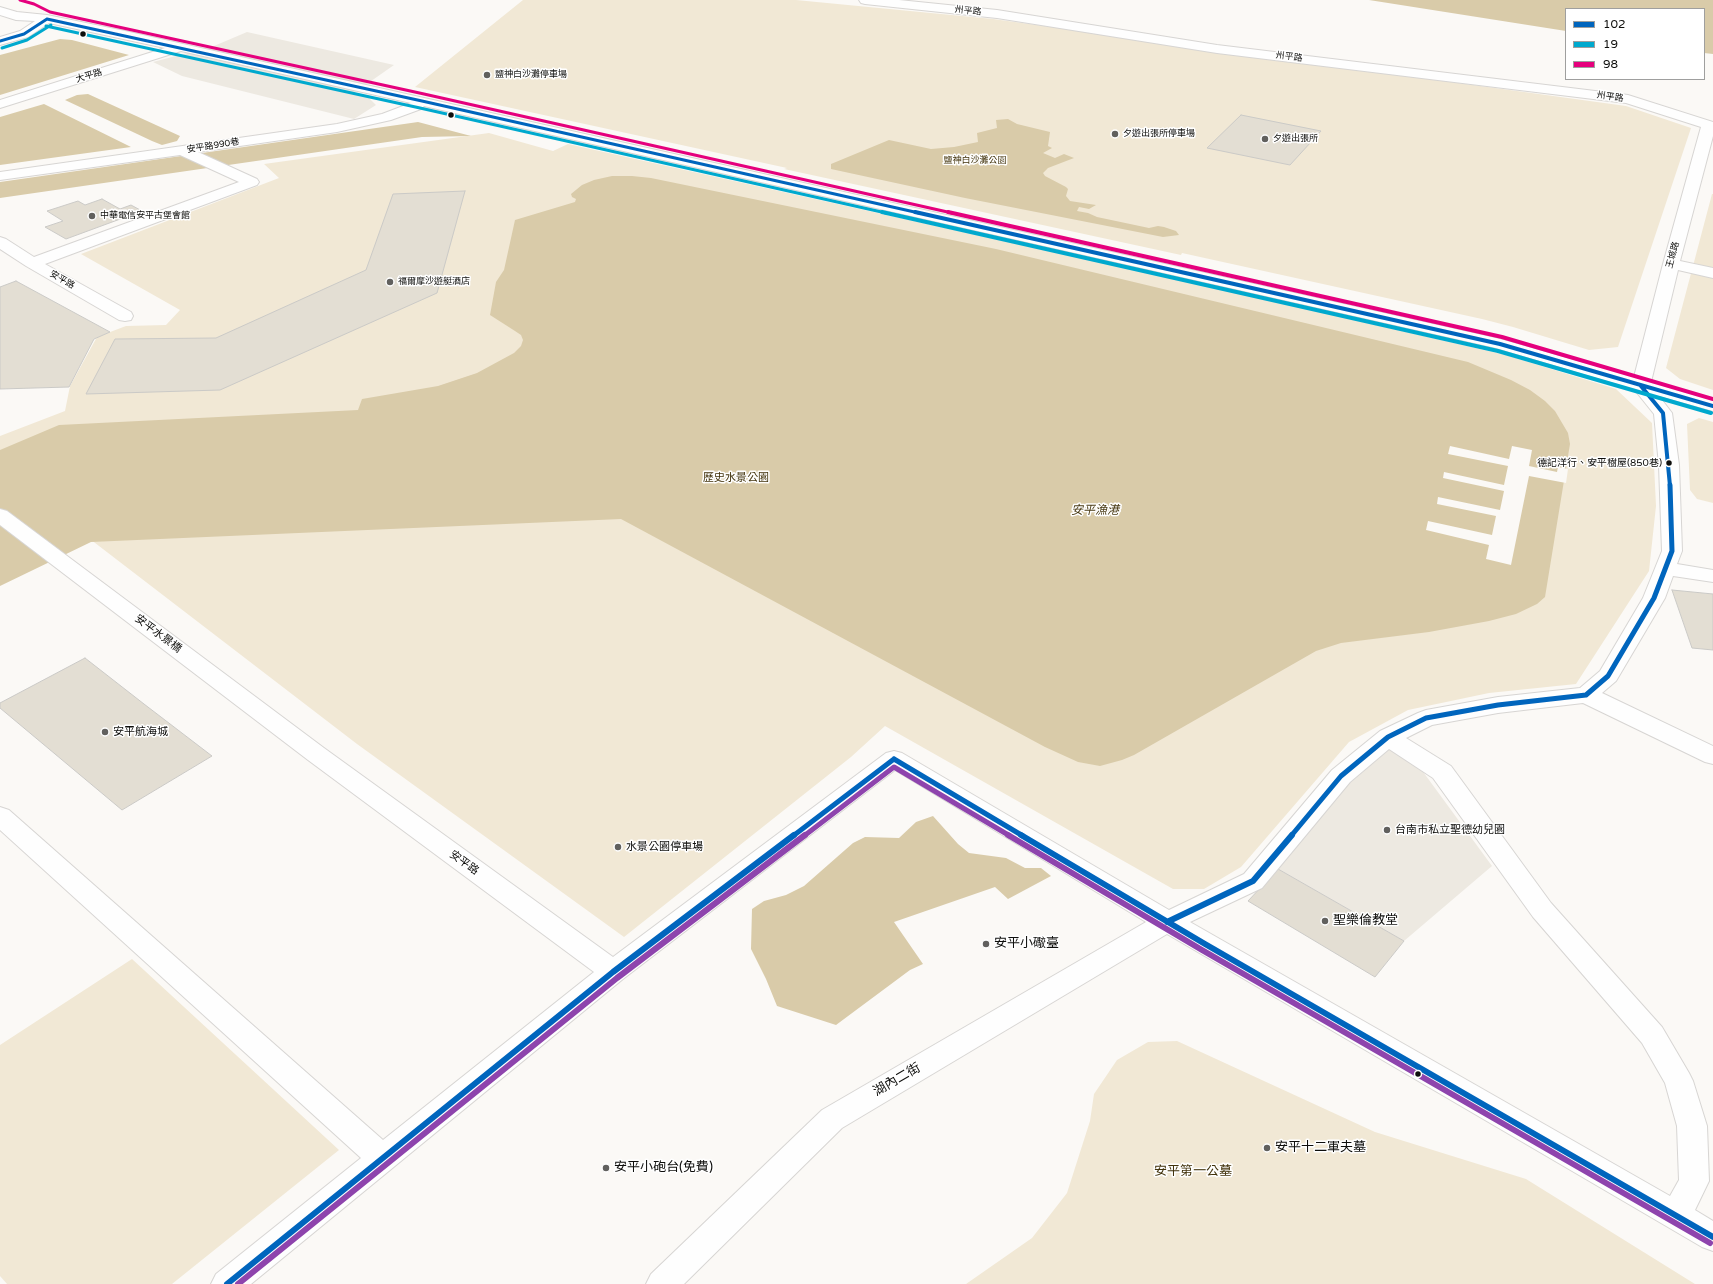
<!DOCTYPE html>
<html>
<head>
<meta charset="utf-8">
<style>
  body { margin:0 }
  #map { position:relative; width:1713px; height:1284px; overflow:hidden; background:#fbf9f6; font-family:"Varela Round",sans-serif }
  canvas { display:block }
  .legend { position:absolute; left:1565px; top:8px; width:140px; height:72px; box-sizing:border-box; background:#fff; border:1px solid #9f9f9e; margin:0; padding:5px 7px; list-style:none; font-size:12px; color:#0e0e0c }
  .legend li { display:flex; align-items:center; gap:8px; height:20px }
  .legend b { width:20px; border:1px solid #9f9f9e }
</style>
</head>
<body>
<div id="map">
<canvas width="1713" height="1284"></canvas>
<ul class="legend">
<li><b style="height:5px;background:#0065bd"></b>102</li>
<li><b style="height:5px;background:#00a9ce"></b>19</li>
<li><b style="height:5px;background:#e5007d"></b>98</li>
</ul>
</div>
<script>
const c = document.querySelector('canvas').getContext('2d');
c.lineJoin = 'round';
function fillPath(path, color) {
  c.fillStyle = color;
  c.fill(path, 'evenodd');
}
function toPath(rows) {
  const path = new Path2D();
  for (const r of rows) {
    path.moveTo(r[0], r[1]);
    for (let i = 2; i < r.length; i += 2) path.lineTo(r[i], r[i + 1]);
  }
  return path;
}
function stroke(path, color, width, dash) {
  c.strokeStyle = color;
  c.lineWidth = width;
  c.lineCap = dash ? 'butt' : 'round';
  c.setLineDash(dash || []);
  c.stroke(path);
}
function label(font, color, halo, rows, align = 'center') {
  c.font = font + ' "Varela Round","Noto Sans TC",sans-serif';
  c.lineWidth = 3;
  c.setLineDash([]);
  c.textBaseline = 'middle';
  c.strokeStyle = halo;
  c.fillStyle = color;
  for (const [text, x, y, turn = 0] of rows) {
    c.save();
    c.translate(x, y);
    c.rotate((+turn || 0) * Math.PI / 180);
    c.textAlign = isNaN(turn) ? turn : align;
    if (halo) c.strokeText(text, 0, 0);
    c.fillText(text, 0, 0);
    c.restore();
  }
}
const built = toPath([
  [247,32,394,65,354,93,367,96,376,105,354,119,182,76,153,62,214,46],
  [1390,749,1421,769,1492,866,1404,941,1278,869,1338,793]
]);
const green = toPath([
  [523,0,796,0,993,19,1626,106,1691,128,1618,347,1589,350,1513,327,1482,319,1182,253,1181,255,784,169,787,168,415,87],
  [489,133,553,151,568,144,1228,291,1506,355,1616,389,1652,423,1656,506,1649,571,1576,684,1489,693,1408,710,1349,742,1241,867,1204,889,1173,889,885,726,851,757,624,937,357,744,0,470,0,436,65,411,70,386,97,337,126,326,166,325,180,310,81,254,279,178,264,164],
  [1712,194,1713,194,1713,390,1680,379,1666,368],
  [1699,418,1713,422,1713,503,1697,499,1690,490,1687,424],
  [132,959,339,1150,172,1284,7,1284,0,1276,0,1045],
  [1177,1041,1375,1132,1526,1179,1695,1284,966,1284,1032,1238,1067,1193,1090,1121,1094,1094,1117,1060,1148,1042]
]);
const water = toPath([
  [1369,0,1713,0,1713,54,1704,53,1704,9,1566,9,1566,31],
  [60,39,72,40,129,55,0,95,0,55],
  [88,94,180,136,177,141,162,145,152,141,65,100,77,95],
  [44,104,131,147,0,165,0,117],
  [1008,119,1017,124,1050,132,1048,146,1052,148,1043,153,1055,158,1064,154,1074,158,1048,168,1043,173,1045,176,1066,187,1068,189,1066,196,1070,201,1096,205,1089,209,1079,207,1077,211,1088,213,1097,217,1149,228,1158,226,1164,227,1176,231,1179,235,1163,237,965,198,831,169,831,164,889,140,931,149,954,147,978,142,977,133,997,128,996,120],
  [418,122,471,136,422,137,0,198,0,182],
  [612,176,632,176,651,178,996,249,1468,362,1511,380,1530,390,1545,401,1555,411,1568,433,1570,444,1545,597,1537,604,1516,614,1489,621,1429,632,1341,643,1316,651,1134,755,1122,760,1100,766,1078,762,1045,747,621,519,91,542,0,586,0,450,59,425,358,410,362,399,438,386,477,373,514,353,521,346,523,340,521,335,515,331,490,315,496,282,504,270,515,220,575,202,576,199,572,197,571,194,582,185,594,180],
  [933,816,958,844,969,853,1006,858,1025,868,1041,868,1051,876,1008,899,995,887,894,922,923,964,910,970,836,1025,777,1006,766,979,751,949,752,909,764,901,786,895,804,886,853,843,865,837,899,838,916,822]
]);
const pier = toPath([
  [1450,446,1509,459,1512,446,1532,450,1529,466,1557,472,1558,467,1568,469,1566,483,1529,476,1511,565,1486,559,1489,545,1426,530,1428,521,1492,535,1496,516,1437,504,1438,497,1500,510,1504,491,1443,478,1444,472,1504,485,1508,466,1448,454]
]);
const building = toPath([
  [1241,115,1321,131,1290,165,1207,148,1241,115],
  [465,191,437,293,220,390,86,394,115,339,216,338,366,270,393,194,465,191],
  [102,199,120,209,131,205,142,211,66,239,45,227,63,221,47,211,78,201,85,205,102,199],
  [16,281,110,332,94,339,69,387,0,389,0,287,16,281],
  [1672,590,1713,594,1713,650,1692,648,1672,590],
  [85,658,144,704,212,756,122,810,0,708,0,703,85,658],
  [1278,869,1404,941,1375,977,1248,901,1278,869]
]);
const minor = toPath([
  [859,0,899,0,997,10,1217,45,1628,95,1713,122,1713,136,1680,261,1713,268,1713,278,1678,270,1651,382,1713,400,1713,411,1659,396,1672,413,1679,465,1682,551,1677,564,1713,570,1713,582,1673,576,1665,598,1619,676,1616,681,1602,693,1713,746,1713,764,1705,762,1583,703,1498,713,1432,725,1406,738,1451,766,1551,903,1662,1027,1689,1073,1693,1081,1707,1126,1709,1181,1695,1210,1713,1221,1713,1251,1702,1247,1167,934,842,1128,684,1284,646,1284,651,1274,822,1110,1146,922,895,770,623,979,251,1284,211,1284,216,1274,361,1158,0,830,0,807,9,810,383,1140,594,972,308,760,0,525,0,509,7,511,324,748,613,957,886,753,894,751,902,753,1169,910,1244,874,1332,770,1380,731,1418,713,1426,710,1498,697,1580,688,1600,671,1643,598,1662,551,1659,465,1654,414,1634,389,1496,348,424,106,421,109,391,120,337,132,198,152,257,179,259,182,257,185,45,264,131,312,133,316,131,320,125,321,119,320,26,266,0,249,0,237,6,239,34,257,239,182,180,155,0,180,0,172,337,124,382,114,411,103,181,51,0,108,0,100,165,48,49,23,28,37,0,45,0,37,20,31,35,21,16,20,0,15,0,7,17,12,47,15,125,31,1500,339,1634,377,1663,264,1701,127,1626,103,1217,53,997,18,865,4,861,3,859,0],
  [1389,749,1433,778,1533,917,1642,1043,1665,1083,1677,1126,1679,1180,1670,1196,1190,922,1262,888,1350,782,1389,749]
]);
const bus1Far3 = toPath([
  [47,19,422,101,919,213],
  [0,41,24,34,47,19]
]);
const bus1Far2 = toPath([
  [915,212,1500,344,1713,406],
  [1641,386,1663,413,1670,486]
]);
const bus1Far1 = toPath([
  [894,759,1023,836],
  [793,836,894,759],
  [1291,836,1341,776,1388,737,1426,718,1498,705,1586,695,1608,676,1654,598,1672,551,1670,485]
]);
const bus1 = toPath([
  [1021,835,1205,944,1713,1237],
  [1167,922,1253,881,1292,835],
  [227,1284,613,972,794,835]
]);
const bus2Far1 = toPath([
  [46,26,420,108,886,213],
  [2,48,27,40,51,25]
]);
const bus2 = toPath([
  [882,212,1498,351,1711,413]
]);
const bus3Far1 = toPath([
  [20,0,34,4,50,12,424,94,952,213]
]);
const bus3 = toPath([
  [948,212,1502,337,1713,399]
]);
const bus4Far1 = toPath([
  [804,836,894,767,1010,836]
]);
const bus4 = toPath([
  [1008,835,1202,950,1710,1243],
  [238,1284,617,978,805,835]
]);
const markers = [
  [83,34,3.5,"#0e0e0c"],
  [487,75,4,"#61605e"],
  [451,115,3.5,"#0e0e0c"],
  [1115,134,4,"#61605e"],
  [1265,139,4,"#61605e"],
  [92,216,4,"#61605e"],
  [390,282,4,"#61605e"],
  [1669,463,3.5,"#0e0e0c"],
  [105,732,4,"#61605e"],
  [1387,830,4,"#61605e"],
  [618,847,4,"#61605e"],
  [1325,921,4,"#61605e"],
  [986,944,4,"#61605e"],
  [1418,1074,3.5,"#0e0e0c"],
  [1267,1148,4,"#61605e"],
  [606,1168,4,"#61605e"]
];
const farStreetnames = [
  ["州平路",968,11,6],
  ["州平路",1289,57,7],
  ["大平路",89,76,-17],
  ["州平路",1610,97,8],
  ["安平路990巷",213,146,-9],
  ["王城路",1673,255,-75],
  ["安平路",62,280,30]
];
const farPoinames = [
  ["鹽神白沙灘停車場",495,75],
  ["夕遊出張所停車場",1123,134],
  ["夕遊出張所",1273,139],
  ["中華電信安平古堡會館",100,216],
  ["福爾摩沙遊艇酒店",398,282]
];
const farParknames = [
  ["鹽神白沙灘公園",975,161]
];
const busNames = [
  ["德記洋行、安平樹屋(850巷)",1662,463]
];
const parkNames = [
  ["歷史水景公園",736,478]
];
const streetNames = [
  ["安平水景橋",158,634,37],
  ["安平路",464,863,36]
];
const poiNames = [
  ["安平航海城",113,732],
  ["台南市私立聖德幼兒園",1395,830],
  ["水景公園停車場",626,847]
];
const waterNames = [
  ["安平漁港",1095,511]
];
const nearPoinames = [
  ["聖樂倫教堂",1333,921],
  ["安平小礮臺",994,944],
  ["安平十二軍夫墓",1275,1148],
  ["安平小砲台(免費)",614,1168]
];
const nearStreetnames = [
  ["湖內二街",897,1080,-30]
];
const nearParknames = [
  ["安平第一公墓",1193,1172]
];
fillPath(built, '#ede9e1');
fillPath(green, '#f1e8d5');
fillPath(water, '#d9cba9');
fillPath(pier, '#fbf9f6');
fillPath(building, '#e3ded3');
stroke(building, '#cbcac7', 1);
stroke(minor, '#d7d5d3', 2);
fillPath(minor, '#fefefe');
stroke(bus1Far3, '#0065bd', 3);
stroke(bus1Far2, '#0065bd', 4);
stroke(bus1Far1, '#0065bd', 5);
stroke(bus1, '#0065bd', 6);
stroke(bus2Far1, '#00a9ce', 3);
stroke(bus2, '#00a9ce', 4);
stroke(bus3Far1, '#e5007d', 3);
stroke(bus3, '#e5007d', 4);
stroke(bus4Far1, '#8e44ad', 5);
stroke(bus4, '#8e44ad', 6);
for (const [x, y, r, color] of markers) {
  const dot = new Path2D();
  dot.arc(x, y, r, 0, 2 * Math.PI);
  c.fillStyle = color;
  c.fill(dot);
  stroke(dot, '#fff', 1.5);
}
label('9px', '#0e0e0c', '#fff', farStreetnames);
label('9px', '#0e0e0c', '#fff', farPoinames, 'left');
label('9px', '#41320b', '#fff', farParknames);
label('10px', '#0e0e0c', '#fff', busNames, 'right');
label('11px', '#41320b', '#fff', parkNames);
label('11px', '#0e0e0c', '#fff', streetNames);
label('11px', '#0e0e0c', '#fff', poiNames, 'left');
label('italic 12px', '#4a3b15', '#fff', waterNames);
label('13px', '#0e0e0c', '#fff', nearPoinames, 'left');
label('13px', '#0e0e0c', '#fff', nearStreetnames);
label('13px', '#41320b', '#fff', nearParknames);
</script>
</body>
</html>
